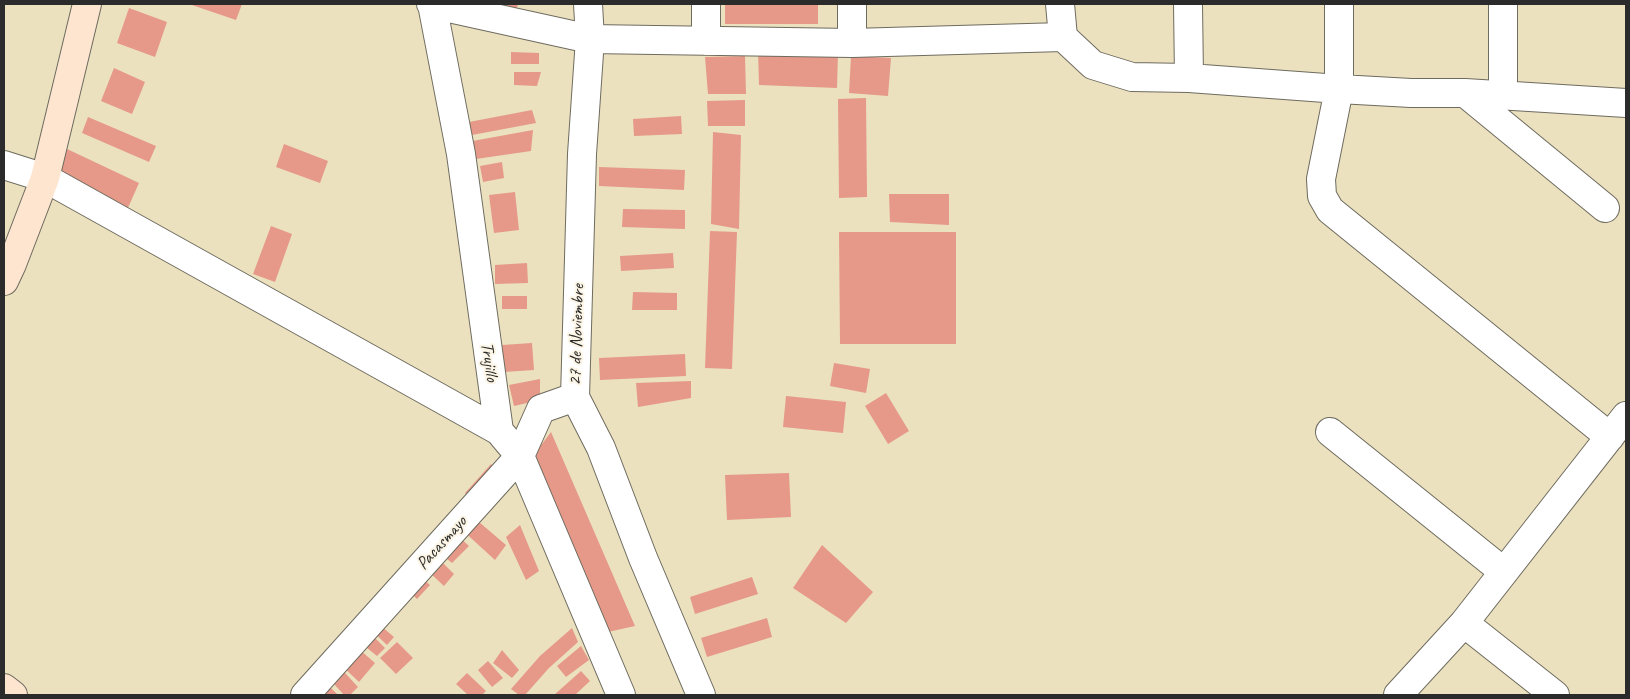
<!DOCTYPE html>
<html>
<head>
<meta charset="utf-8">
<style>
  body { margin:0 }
  #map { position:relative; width:1630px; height:699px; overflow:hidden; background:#ebe1bf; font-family:Caveat,sans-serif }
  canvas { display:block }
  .frame { position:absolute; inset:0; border:5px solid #2b2b2b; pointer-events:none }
</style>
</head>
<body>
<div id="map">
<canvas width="1630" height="699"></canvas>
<div class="frame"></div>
</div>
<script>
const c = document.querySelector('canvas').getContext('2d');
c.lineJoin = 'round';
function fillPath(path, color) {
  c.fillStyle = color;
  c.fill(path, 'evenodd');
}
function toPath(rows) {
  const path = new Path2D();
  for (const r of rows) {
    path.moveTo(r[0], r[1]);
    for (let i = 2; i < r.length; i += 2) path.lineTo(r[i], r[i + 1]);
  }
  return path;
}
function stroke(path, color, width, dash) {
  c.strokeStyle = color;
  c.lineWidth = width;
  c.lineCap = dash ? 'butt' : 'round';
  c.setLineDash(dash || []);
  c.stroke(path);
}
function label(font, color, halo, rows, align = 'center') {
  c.font = font + ' Caveat,sans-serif';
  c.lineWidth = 4;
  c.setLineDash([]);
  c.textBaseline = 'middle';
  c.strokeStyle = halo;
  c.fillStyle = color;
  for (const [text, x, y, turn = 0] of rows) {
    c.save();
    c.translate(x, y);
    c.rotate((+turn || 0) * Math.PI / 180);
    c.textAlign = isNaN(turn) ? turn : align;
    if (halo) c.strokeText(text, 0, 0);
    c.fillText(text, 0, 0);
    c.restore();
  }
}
const building = toPath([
  [189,4,242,4,236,20],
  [493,4,518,4,516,11],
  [725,4,818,4,818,24,725,24],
  [129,8,167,22,155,57,117,43],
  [758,51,838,53,837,88,759,85],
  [511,52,539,53,539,64,511,64],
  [745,56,746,94,708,94,705,57],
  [851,56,891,58,888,96,849,93],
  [114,68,145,82,132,114,101,101],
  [514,72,541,72,537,86,514,85],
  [866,98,867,197,839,198,838,99],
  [745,100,745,126,708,126,707,101],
  [532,110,536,123,472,135,469,122],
  [681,116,682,134,634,136,633,119],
  [88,117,156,146,149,162,82,133],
  [533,130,531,151,469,160,467,142],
  [713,132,741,135,739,229,711,224],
  [284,144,328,161,320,183,276,167],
  [65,148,139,183,127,210,61,176],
  [502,162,504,178,483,182,480,166],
  [599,167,685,170,684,190,599,186],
  [515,192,519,230,494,233,489,195],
  [889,194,949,194,949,225,890,222],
  [623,209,685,210,685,229,622,227],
  [271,226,292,234,275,282,253,274],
  [710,231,737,232,732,369,705,368],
  [839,232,956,232,956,344,840,344],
  [673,253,674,268,621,271,620,256],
  [527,263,528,283,495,284,495,265],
  [633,292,677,293,677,310,632,310],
  [502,296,527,296,527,309,502,309],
  [532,343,534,370,504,372,502,345],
  [685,354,686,376,600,380,599,358],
  [834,363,870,369,866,393,830,386],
  [540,379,540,400,514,406,509,385],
  [691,381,691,398,638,407,636,383],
  [886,393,909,431,888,444,865,406],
  [786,396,846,402,843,433,783,427],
  [551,432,635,626,608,632,532,457],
  [491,464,495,468,469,497,465,493],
  [789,473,791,517,727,520,725,475],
  [472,516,506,545,495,560,461,529],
  [520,525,539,571,526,580,506,537],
  [458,536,469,546,452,563,442,555],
  [822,545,873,592,846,623,793,588],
  [441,561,454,574,444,586,430,573],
  [416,573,430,585,417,599,404,586],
  [752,577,758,594,695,614,690,597],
  [767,618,772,637,707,657,701,638],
  [375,621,394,637,387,645,369,628],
  [365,628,385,648,377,656,356,639],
  [572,628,578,642,549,668,525,695,519,695,511,689,540,656],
  [397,642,413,658,396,674,380,658],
  [352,643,375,663,359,682,336,660],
  [581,646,589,660,566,677,557,666],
  [502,650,519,670,512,678,493,663],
  [334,661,358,687,350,695,344,695,323,672],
  [488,661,503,678,492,687,478,670],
  [581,671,590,681,575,695,554,695],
  [315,672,338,695,318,695],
  [467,673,486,691,482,695,468,695,456,684]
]);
const street = toPath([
  [431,4,590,39,852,43,1063,37],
  [432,4,461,154,499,431,520,456,621,695],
  [588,4,590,39,582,154,575,397,601,448,643,558,701,695],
  [852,4,852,43],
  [1060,4,1063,37,1093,65,1132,77,1189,78,1339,89,1411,93,1465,93,1626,103],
  [1188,4,1189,78],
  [1339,4,1339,89,1321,179,1322,196,1330,210,1610,437],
  [1503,4,1503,96],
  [706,41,706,4],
  [1465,93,1605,208],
  [4,165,45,178,499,431],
  [1330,432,1504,572],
  [1464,623,1555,695],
  [305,695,520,456,541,409,575,397],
  [1398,695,1464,623,1626,416]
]);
const secondary = toPath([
  [4,281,12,264,45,178,87,4],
  [4,688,13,695]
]);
const streetNames = [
  ["27 de Noviembre",577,335,-88],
  ["Trujillo",489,362,82],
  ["Pacasmayo",442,543,-48]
];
fillPath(building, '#e69988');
stroke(street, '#6e6b5f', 30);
stroke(secondary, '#6e6b5f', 30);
stroke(street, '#fff', 28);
stroke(secondary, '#fde5d0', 28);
label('18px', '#2b2b2b', '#fcf5e5', streetNames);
</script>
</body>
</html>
